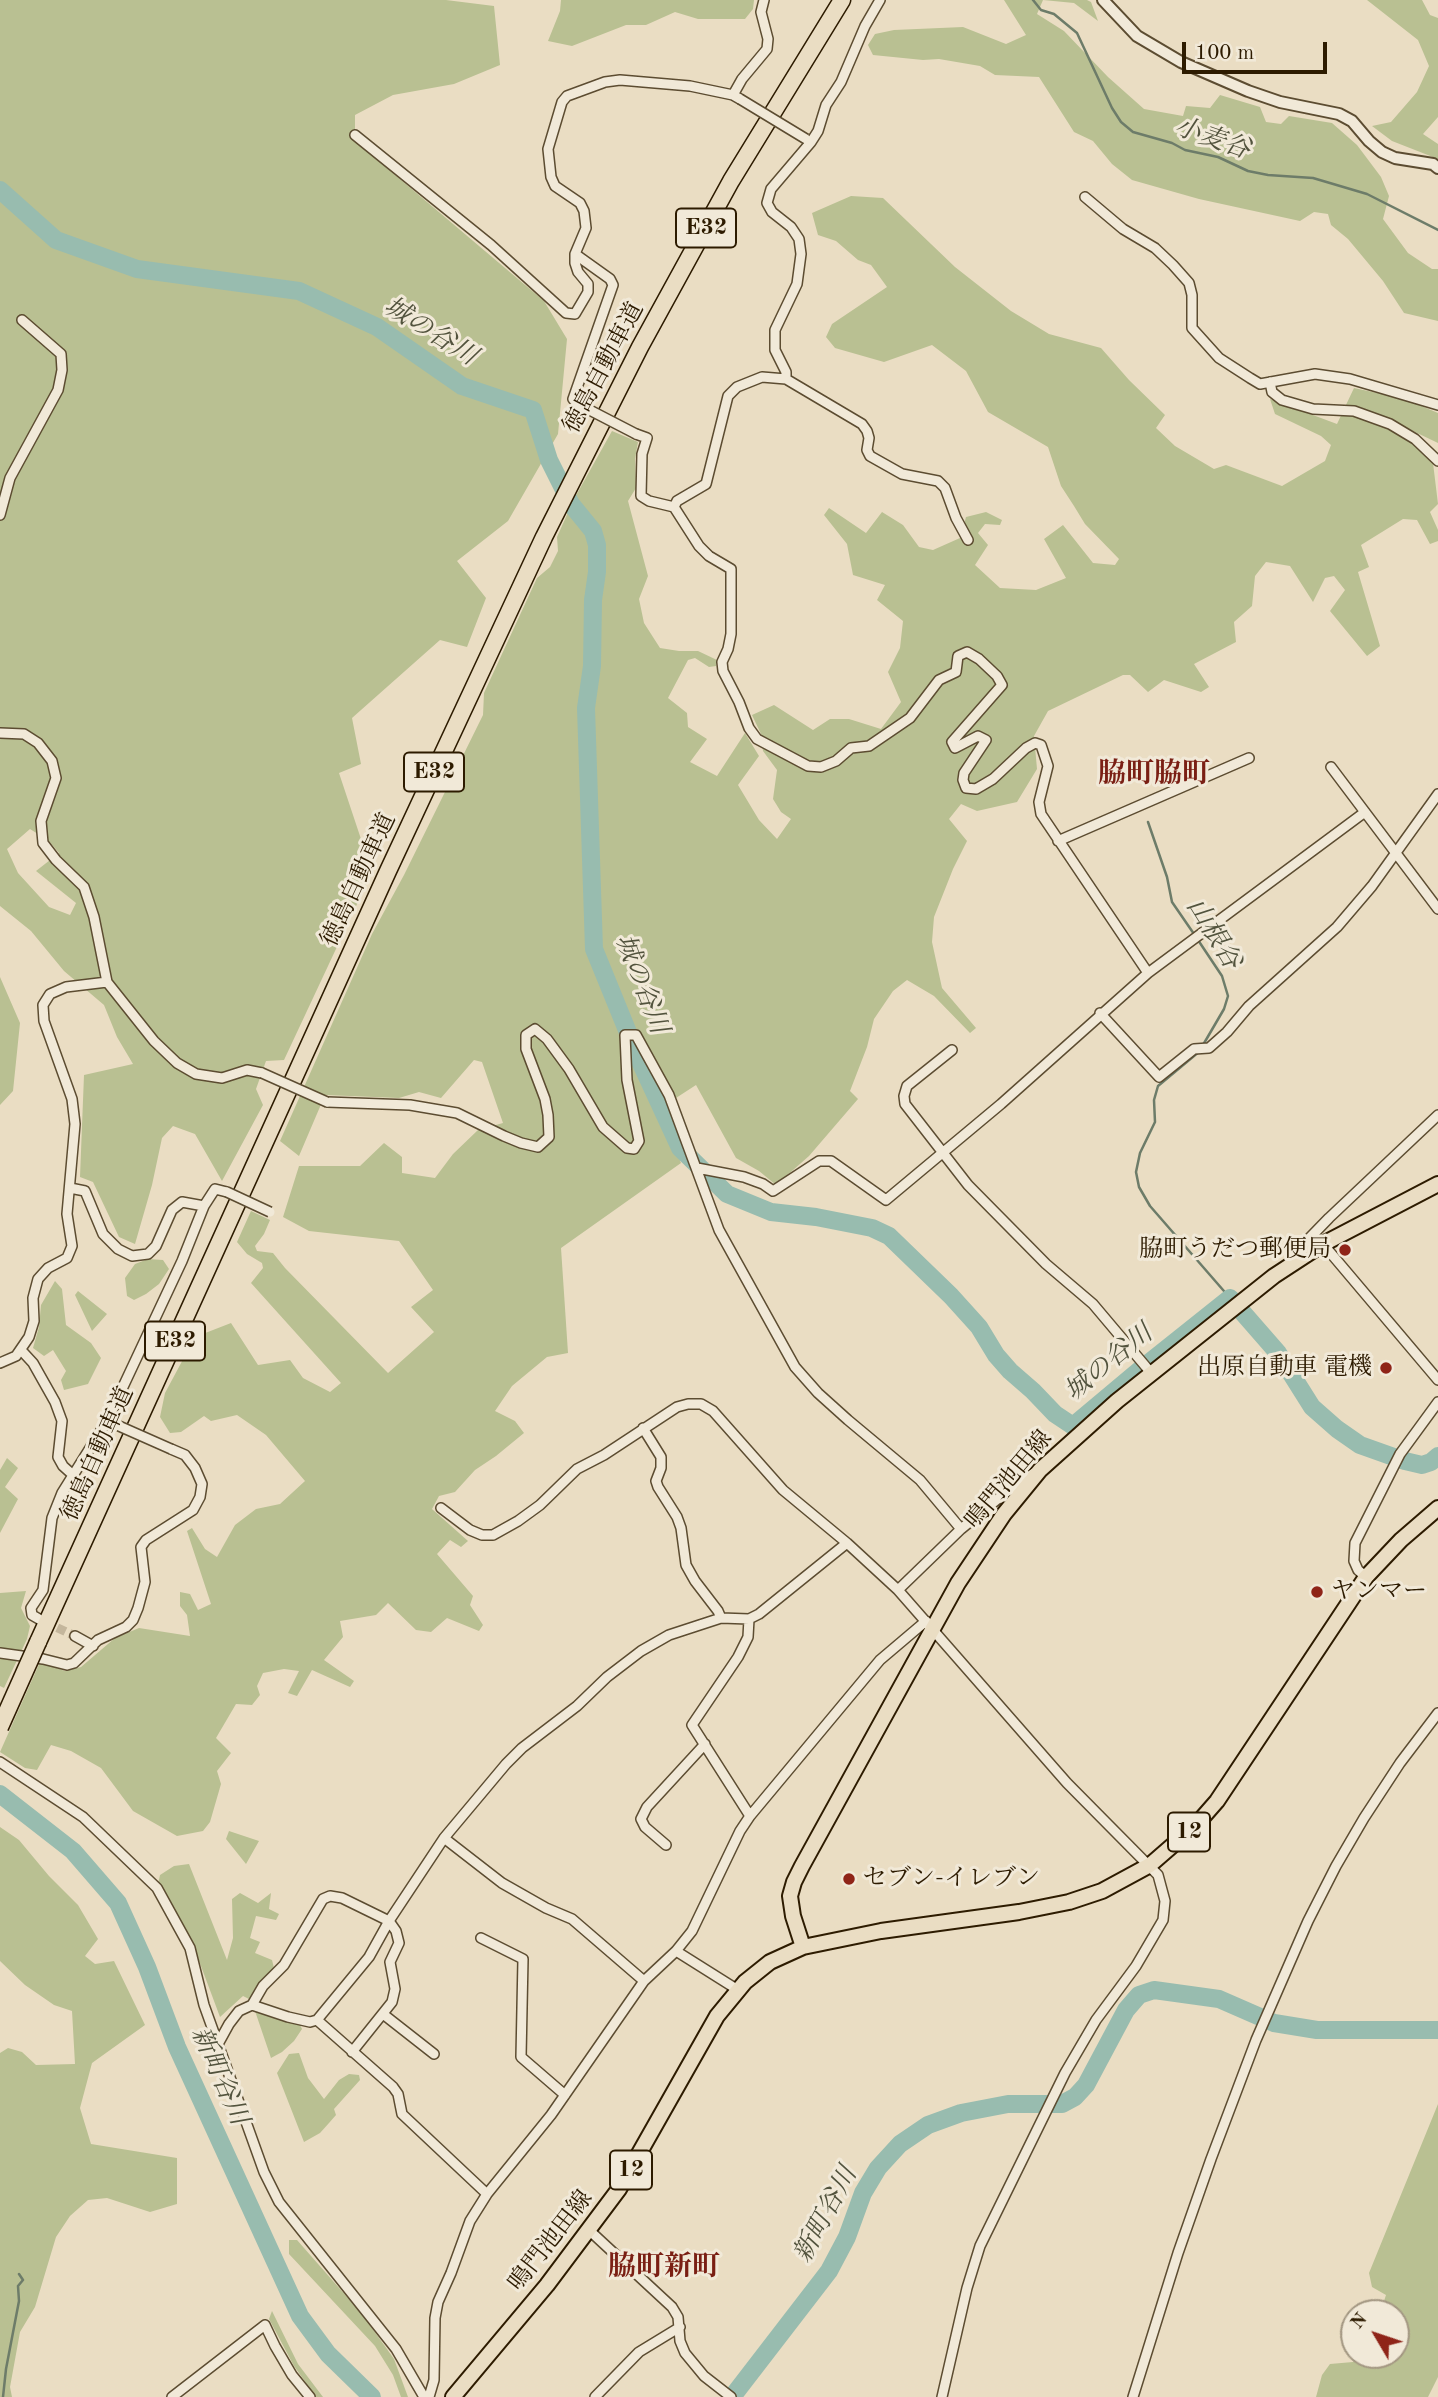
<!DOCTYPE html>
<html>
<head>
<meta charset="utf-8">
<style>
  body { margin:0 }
  #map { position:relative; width:1438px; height:2397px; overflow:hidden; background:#eaddc3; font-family:"Old Standard TT",serif }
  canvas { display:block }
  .north { position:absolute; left:1340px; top:2299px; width:70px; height:70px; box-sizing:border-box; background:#f1e9d8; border:2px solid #a39782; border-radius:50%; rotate:309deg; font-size:19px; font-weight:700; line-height:28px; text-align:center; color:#2d1b00 }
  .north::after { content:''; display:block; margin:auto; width:24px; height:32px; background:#8f2418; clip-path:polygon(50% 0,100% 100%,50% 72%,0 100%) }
  .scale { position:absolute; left:1182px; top:42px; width:145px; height:32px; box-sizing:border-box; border:4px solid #2d1b00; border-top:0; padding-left:9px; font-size:21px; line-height:24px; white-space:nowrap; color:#2d1b00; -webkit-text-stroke:5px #f1e9d8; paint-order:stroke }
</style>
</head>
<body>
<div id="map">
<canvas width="1438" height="2397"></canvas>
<div class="north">N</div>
<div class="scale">100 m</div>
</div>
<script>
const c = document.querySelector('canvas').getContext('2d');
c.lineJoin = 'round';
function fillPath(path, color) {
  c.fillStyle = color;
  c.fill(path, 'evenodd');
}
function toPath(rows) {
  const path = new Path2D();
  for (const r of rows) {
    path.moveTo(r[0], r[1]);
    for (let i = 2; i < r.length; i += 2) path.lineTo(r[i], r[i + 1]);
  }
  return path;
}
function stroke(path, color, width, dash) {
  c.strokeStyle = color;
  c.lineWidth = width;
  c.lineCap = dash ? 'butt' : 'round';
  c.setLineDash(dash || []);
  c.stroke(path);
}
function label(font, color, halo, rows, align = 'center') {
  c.font = font + ' "Old Standard TT","Noto Serif JP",serif';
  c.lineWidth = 6;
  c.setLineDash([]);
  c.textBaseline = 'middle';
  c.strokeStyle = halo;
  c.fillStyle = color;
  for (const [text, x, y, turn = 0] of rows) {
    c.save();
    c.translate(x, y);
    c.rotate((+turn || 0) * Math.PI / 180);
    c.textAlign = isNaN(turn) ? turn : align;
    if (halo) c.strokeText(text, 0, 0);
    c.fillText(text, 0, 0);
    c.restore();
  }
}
const green = toPath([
  [0,0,446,0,494,6,500,65,454,84,393,95,355,115,355,141,544,301,567,339,558,434,508,521,457,561,486,598,467,647,440,640,352,718,361,764,339,773,372,872,284,1060,266,1061,256,1089,263,1105,222,1181,195,1134,173,1126,162,1138,152,1185,135,1244,119,1237,93,1182,80,1177,84,1075,133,1064,117,1037,104,1005,64,971,31,931,0,906],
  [30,829,49,841,59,853,36,871,76,903,70,915,49,907,18,873,7,849],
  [561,0,754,0,753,9,745,19,698,19,675,12,646,25,626,25,572,46,548,41,560,11],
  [1004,0,1087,0,1091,2,1098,21,1074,3,1043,0,1037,14,1064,31,1108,77,1144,109,1183,116,1186,106,1210,108,1220,95,1260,107,1266,122,1281,124,1289,116,1332,123,1357,145,1381,177,1389,196,1383,219,1408,253,1432,269,1438,269,1438,321,1404,313,1383,281,1348,239,1331,225,1328,214,1314,212,1300,221,1199,199,1132,180,1112,164,1093,141,1074,132,1039,77,995,75,980,66,939,59,923,60,873,55,868,45,875,34,894,30,963,27,1006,44,1026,35],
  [1367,0,1422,0,1430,15,1438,18,1438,117,1423,134,1438,144,1438,159,1392,141,1372,126,1391,122,1417,92,1429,66,1418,40],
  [851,196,883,198,955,267,1011,311,1049,334,1101,348,1129,380,1165,415,1156,428,1175,446,1214,469,1226,465,1282,486,1325,461,1331,445,1321,436,1275,414,1270,399,1337,424,1354,388,1405,399,1438,413,1438,443,1390,420,1388,429,1414,443,1433,463,1438,504,1430,512,1438,530,1438,541,1430,544,1417,520,1403,519,1361,545,1369,567,1358,572,1380,646,1367,656,1330,611,1345,590,1334,576,1325,578,1313,602,1290,566,1266,562,1255,576,1252,606,1234,622,1236,642,1194,664,1209,687,1201,692,1164,680,1148,692,1130,675,1123,675,1048,711,1034,736,1037,769,1017,802,977,811,961,804,949,819,967,841,953,869,934,917,932,942,942,988,976,1028,970,1033,934,996,907,980,893,991,874,1019,867,1047,850,1091,858,1099,809,1156,776,1185,759,1171,736,1158,696,1085,659,1109,681,1163,561,1248,568,1353,547,1357,512,1386,495,1411,515,1421,524,1433,496,1456,475,1470,455,1492,439,1496,432,1509,468,1541,461,1547,450,1540,437,1554,473,1596,470,1605,483,1625,479,1631,447,1618,431,1632,416,1630,388,1603,376,1615,340,1621,343,1637,324,1660,354,1681,350,1687,312,1670,297,1696,288,1693,299,1671,284,1669,263,1673,257,1686,260,1695,252,1705,236,1704,216,1738,231,1753,217,1771,221,1784,210,1822,203,1831,177,1836,133,1811,101,1768,71,1751,51,1745,37,1770,25,1768,0,1752,40,1662,65,1671,81,1667,115,1638,139,1628,190,1636,187,1615,180,1606,180,1592,190,1594,198,1610,211,1604,187,1531,192,1528,205,1549,217,1557,235,1525,256,1509,280,1504,305,1481,266,1435,237,1415,211,1421,204,1416,181,1432,170,1433,160,1417,165,1393,195,1337,231,1323,258,1365,290,1360,303,1378,330,1392,341,1383,251,1283,263,1268,262,1263,247,1254,237,1242,251,1211,270,1220,264,1234,255,1246,257,1251,273,1253,285,1268,388,1373,434,1332,411,1307,433,1290,399,1241,309,1231,283,1217,299,1166,360,1166,384,1143,402,1157,402,1173,435,1178,453,1154,478,1130,503,1123,482,1062,474,1060,441,1098,419,1092,399,1098,325,1095,299,1156,280,1141,372,934,404,875,483,715,484,693,537,578,550,567,558,551,557,537,574,499,612,431,638,442,635,459,636,488,628,501,648,576,639,599,644,623,660,648,679,651,698,651,717,660,716,666,709,667,695,658,688,660,668,698,687,713,688,727,707,739,690,762,717,776,745,733,759,756,738,785,759,820,777,839,791,819,781,812,773,799,777,770,763,751,761,734,752,715,774,705,813,730,830,719,849,719,881,729,901,702,888,672,900,648,903,621,877,600,885,585,853,575,847,544,824,515,829,508,866,533,882,512,903,525,919,547,933,550,960,538,966,517,986,512,1002,520,1000,525,985,524,978,533,988,545,975,565,1000,588,1036,590,1066,578,1044,539,1063,525,1093,563,1115,565,1119,559,1085,524,1074,506,1061,486,1048,447,988,412,966,371,932,345,884,362,835,348,826,337,832,324,887,287,871,265,858,260,836,241,818,235,812,213],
  [0,977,20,1023,13,1091,0,1105],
  [148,1259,163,1260,169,1269,159,1284,146,1294,134,1300,127,1296,125,1278,135,1264],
  [55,1281,62,1289,66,1325,91,1343,101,1358,88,1384,64,1390,61,1380,66,1371,53,1350,44,1356,33,1348,39,1327,41,1305],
  [78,1291,107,1314,92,1331,75,1295],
  [7,1458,18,1468,5,1487,18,1499,0,1533,0,1470],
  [26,1591,21,1608,30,1626,27,1639,4,1688,0,1686,0,1593],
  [0,1827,19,1840,49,1876,78,1905,98,1939,85,1956,95,1964,114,1961,145,2025,92,2063,80,2108,91,2144,177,2158,177,2204,150,2212,107,2198,88,2200,70,2216,56,2237,35,2307,20,2332,10,2387,12,2397,0,2397,0,2053,8,2048,22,2052,36,2065,75,2064,72,2011,54,2005,25,1985,0,1961],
  [229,1831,259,1841,246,1864,226,1839],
  [189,1864,227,1960,233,1938,232,1899,240,1893,258,1903,271,1893,269,1909,279,1914,276,1920,256,1916,250,1938,260,1942,255,1953,272,1960,274,1968,249,1999,243,1996,220,2017,192,1942,158,1884,160,1875,174,1866],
  [255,2011,300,2025,302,2029,294,2041,282,2052,271,2058],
  [299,2053,308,2078,324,2099,339,2080,349,2074,359,2075,360,2080,334,2109,336,2115,329,2123,320,2133,304,2142,277,2073,289,2054],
  [1438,2104,1438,2377,1428,2397,1316,2397,1322,2375,1330,2364,1353,2362,1361,2355,1396,2355,1396,2313,1380,2313,1386,2295,1372,2287,1369,2273],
  [289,2240,297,2240,362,2314,394,2359,408,2397,401,2397,393,2375,375,2346,289,2254],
  [272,2311,298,2364,323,2397,316,2397,294,2366,269,2319]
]);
const stream = toPath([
  [1033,0,1041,10,1054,14,1077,33,1112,108,1121,122,1133,132,1172,143,1185,150,1218,157,1248,171,1268,175,1313,178,1367,194,1438,230],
  [1148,822,1167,877,1172,902,1194,934],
  [1198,940,1222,976,1228,996,1224,1009,1203,1045],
  [1200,1051,1158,1086,1154,1100,1155,1122,1140,1153,1136,1172,1139,1187,1150,1206,1230,1298],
  [3,2397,6,2369,19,2301,18,2286,23,2280,19,2274]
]);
const river = toPath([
  [0,190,56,240,137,269,299,291,377,327,462,386,533,410,549,460,571,504,593,531,597,545,597,572,593,600,592,666,586,708,594,949,638,1057,680,1148,727,1194,771,1212,816,1217,872,1228,889,1236,951,1296,979,1327,996,1355,1010,1371,1033,1391,1055,1414,1073,1426,1141,1369,1230,1298,1278,1353,1312,1407,1337,1429,1360,1445,1405,1461,1422,1465,1431,1462,1438,1456],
  [0,1794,73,1851,118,1903,147,1967,177,2047,300,2316,328,2354,372,2397],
  [732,2397,829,2271,847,2237,863,2193,878,2168,900,2144,928,2125,961,2113,1008,2104,1062,2104,1075,2097,1086,2085,1126,2010,1139,1995,1154,1990,1219,1999,1274,2023,1317,2030,1438,2030]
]);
const minorTunnel = toPath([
  [45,1622,75,1636]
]);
const minor = toPath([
  [733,95,742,79,767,49,768,39,761,12,764,0],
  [355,135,491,245,566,313,575,314,588,292,588,284,578,272,575,263,575,254,586,228,584,211,580,203,555,186,551,177,548,149,562,102,567,96,605,82,620,80,690,86,733,95,740,99],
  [1085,197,1123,229,1155,248,1173,265,1189,283,1192,295,1192,328,1219,358,1250,378,1260,384,1315,374,1350,379,1438,405],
  [575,254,610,279,613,285,573,399,578,404],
  [786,379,786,372,775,350,775,330,797,284,801,254,799,239,791,227,772,212,767,203,771,189,811,142,818,131,826,105,841,82,865,26,880,0],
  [1270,382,1272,392,1282,400,1313,409,1354,411,1390,424,1415,439,1438,461],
  [636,434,647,438,642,454,641,496,649,501,674,507,699,546,709,556,731,569,731,634,728,649,722,662,723,671,739,702,749,728,757,739,808,766,821,767,836,761,851,748,869,746,910,718,939,680,956,672,958,656,967,652,979,659,997,676,1002,685,952,742,955,748,978,736,986,740,964,773,963,780,966,788,976,789,993,779,1026,748,1035,743,1041,745,1048,766,1039,802,1041,814,1148,973],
  [674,507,677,501,706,484,728,396,737,387,762,377,786,379,862,424,867,431,869,438,867,450,870,456,902,474,938,481,945,488,956,518,968,540],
  [0,515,10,478,58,390,62,370,61,354,22,320],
  [0,733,24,734,38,743,52,761,56,778,41,821,43,843,56,860,84,887,94,917,107,982,154,1041,177,1063,196,1074,222,1078,247,1070,262,1073],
  [1331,767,1438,909],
  [1058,841,1249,758],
  [1100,1013,1159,1077,1194,1049,1209,1048,1227,1032,1249,1006,1337,927,1372,886,1438,794],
  [952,1050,907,1086,904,1096,905,1104,968,1185,1046,1264,1093,1304,1152,1374],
  [327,1102,410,1105,457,1113,504,1136,521,1143,538,1147,549,1137,548,1115,545,1099,526,1049,526,1035,535,1029,547,1039,569,1069,603,1127,627,1148,634,1149,639,1141,627,1080,625,1035,636,1035,669,1095,719,1230,795,1367,818,1393,848,1420,920,1480,961,1529],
  [697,1168,744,1177,763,1184,773,1191,819,1161,831,1161,886,1200,1001,1104,1148,973,1365,812],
  [70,1188,85,1191,103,1234,118,1249,132,1256,148,1254,156,1246,172,1210,182,1202,204,1206],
  [1323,1244,1438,1380],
  [1301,1258,1296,1252,1329,1218,1438,1115],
  [21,1350,33,1363,55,1402,62,1421,58,1457,63,1466,73,1475],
  [0,1363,16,1356,29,1337,34,1321,33,1298,38,1279,48,1268,67,1258,72,1246,67,1214,75,1124,72,1099,44,1021,43,1005,50,994,66,987,107,982],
  [643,1428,661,1457,661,1468,656,1481,658,1487,677,1517,681,1528,686,1565,695,1581,718,1611,721,1618],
  [441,1508,470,1530,482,1535,493,1535,518,1521,540,1505,577,1469,604,1455,677,1407,688,1404,701,1404,713,1411,783,1490,847,1543,898,1590,1067,1783,1158,1875,1165,1901,1163,1920,1136,1966,1096,2020,1065,2073,980,2246,967,2288,942,2397],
  [1366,1577,1358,1570,1354,1561,1355,1543,1400,1454,1438,1402],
  [898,1590,961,1529,1005,1493,1034,1473],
  [39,1619,32,1615,31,1608,43,1590,52,1518,62,1493,107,1421,182,1261,204,1206,215,1189,227,1192],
  [749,1619,748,1637,738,1657,692,1725,750,1816],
  [75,1636,93,1646],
  [0,1653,43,1659,67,1665,74,1663,98,1640,126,1627,133,1620,138,1608,145,1582,141,1547,146,1540,193,1510,200,1497,202,1484,195,1468,185,1455,171,1449],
  [0,1762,83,1817,157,1888,190,1948,204,2005,264,2172,279,2202,396,2349,424,2397],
  [444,1838,502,1883,546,1908,572,1919,644,1981],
  [666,1845,645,1827,641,1819,647,1807,705,1744],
  [481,1938,523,1959,521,2057,565,2095],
  [676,1951,738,1990],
  [252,2005,263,1986,284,1965,323,1899,330,1896,342,1898,389,1921,396,1931,399,1943,390,1962,395,1989,392,2002,352,2052],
  [383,2014,434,2054],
  [317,2020,393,2087,398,2094,402,2114,487,2194],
  [218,2044,229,2024,239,2011,252,2005,288,2017,310,2022,317,2020,369,1957,389,1921,444,1838,506,1764,522,1748,577,1706,607,1677,641,1651,669,1635,721,1618,749,1619,759,1614,847,1543],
  [590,2231,672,2307,678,2317,680,2341,685,2353,704,2376,731,2397],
  [172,2397,265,2325,275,2346,292,2375,310,2397],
  [429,2397,434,2380,435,2318,438,2302,451,2273,470,2221,487,2194,551,2115,644,1981,676,1951,692,1931,740,1831,750,1816,880,1660,926,1621],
  [595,2397,639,2352,680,2327],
  [1133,2397,1178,2253,1211,2159,1256,2040,1308,1921,1336,1866,1364,1818,1400,1763,1438,1713]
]);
const tertiary = toPath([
  [1103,0,1137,36,1181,62,1248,91,1280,102,1339,114,1352,121,1369,141,1382,152,1395,158,1433,164,1438,168]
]);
const primary = toPath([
  [803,1947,793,1916,790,1896,794,1882,802,1866,958,1583,1004,1514,1040,1470,1117,1401,1274,1276,1323,1244,1438,1184],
  [453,2397,547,2285,619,2189,717,2016,745,1982,770,1962,803,1947,881,1931,1019,1912,1069,1902,1102,1891,1150,1865,1196,1825,1217,1801,1366,1577,1401,1540,1438,1508]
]);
const motorway = toPath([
  [38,1642,388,871,544,537,640,347,731,181,842,0]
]);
const minorBridge = toPath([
  [740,99,806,139],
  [578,404,636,434],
  [262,1073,327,1102],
  [227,1192,270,1212],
  [119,1426,171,1449]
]);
const motorwayBridge = toPath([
  [0,1727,38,1642]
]);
const markers = [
  [1345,1250,7,"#8f2418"],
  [1386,1368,7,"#8f2418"],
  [1317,1592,7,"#8f2418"],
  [849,1879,7,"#8f2418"]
];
const shields = [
  [706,228,60],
  [434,772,60],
  [175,1341,60],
  [1189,1832,42],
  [631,2170,42]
];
const shieldNames = [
  ["E32",706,228],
  ["E32",434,772],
  ["E32",175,1341],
  ["12",1189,1832],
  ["12",631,2170]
];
const streetNames = [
  ["徳島自動車道",604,368,-62],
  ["徳島自動車道",359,880,-65],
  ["徳島自動車道",98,1454,-66],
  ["鳴門池田線",1009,1480,-50],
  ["鳴門池田線",551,2241,-52]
];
const poiNames = [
  ["脇町うだつ郵便局",1331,1250],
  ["出原自動車 電機",1372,1368],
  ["ヤンマー",1331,1592,"left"],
  ["セブン-イレブン",863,1879,"left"]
];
const waterNames = [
  ["小麦谷",1212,139,19],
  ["城の谷川",430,332,32],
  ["山根谷",1213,934,58],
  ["城の谷川",641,984,69],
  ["城の谷川",1109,1363,-39],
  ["新町谷川",219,2076,66],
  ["新町谷川",826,2215,-62]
];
const quarterNames = [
  ["脇町脇町",1154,775],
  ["脇町新町",664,2268]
];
fillPath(green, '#b9c092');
stroke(stream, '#6d7c69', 2.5);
stroke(river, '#98bcaf', 18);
stroke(minorTunnel, '#c4b69c', 9, [9, 4.5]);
stroke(minor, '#5c4c31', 12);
stroke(tertiary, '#5c4c31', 14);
stroke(primary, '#2d1b00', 18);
stroke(motorway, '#2d1b00', 19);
stroke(minor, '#f1e9d8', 9);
stroke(tertiary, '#f1e9d8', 10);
stroke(primary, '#eaddc3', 14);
stroke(motorway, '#eaddc3', 16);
stroke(minorBridge, '#5c4c31', 12, []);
stroke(motorwayBridge, '#2d1b00', 19, []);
stroke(minorBridge, '#f1e9d8', 9);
stroke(motorwayBridge, '#eaddc3', 16);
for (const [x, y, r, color] of markers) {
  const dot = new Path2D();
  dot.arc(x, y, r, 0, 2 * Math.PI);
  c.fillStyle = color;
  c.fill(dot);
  stroke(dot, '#f1e9d8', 2.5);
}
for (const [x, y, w] of shields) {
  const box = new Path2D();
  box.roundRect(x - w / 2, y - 19.5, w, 39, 5);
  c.fillStyle = '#f1e9d8';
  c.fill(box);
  stroke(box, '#2d1b00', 2);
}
label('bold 23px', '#2d1b00', null, shieldNames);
label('24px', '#2d1b00', '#f1e9d8', streetNames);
label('24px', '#2d1b00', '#f1e9d8', poiNames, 'right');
label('italic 26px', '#52533d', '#f1e9d8', waterNames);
label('bold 28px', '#7a1f14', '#f1e9d8', quarterNames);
</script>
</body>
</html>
